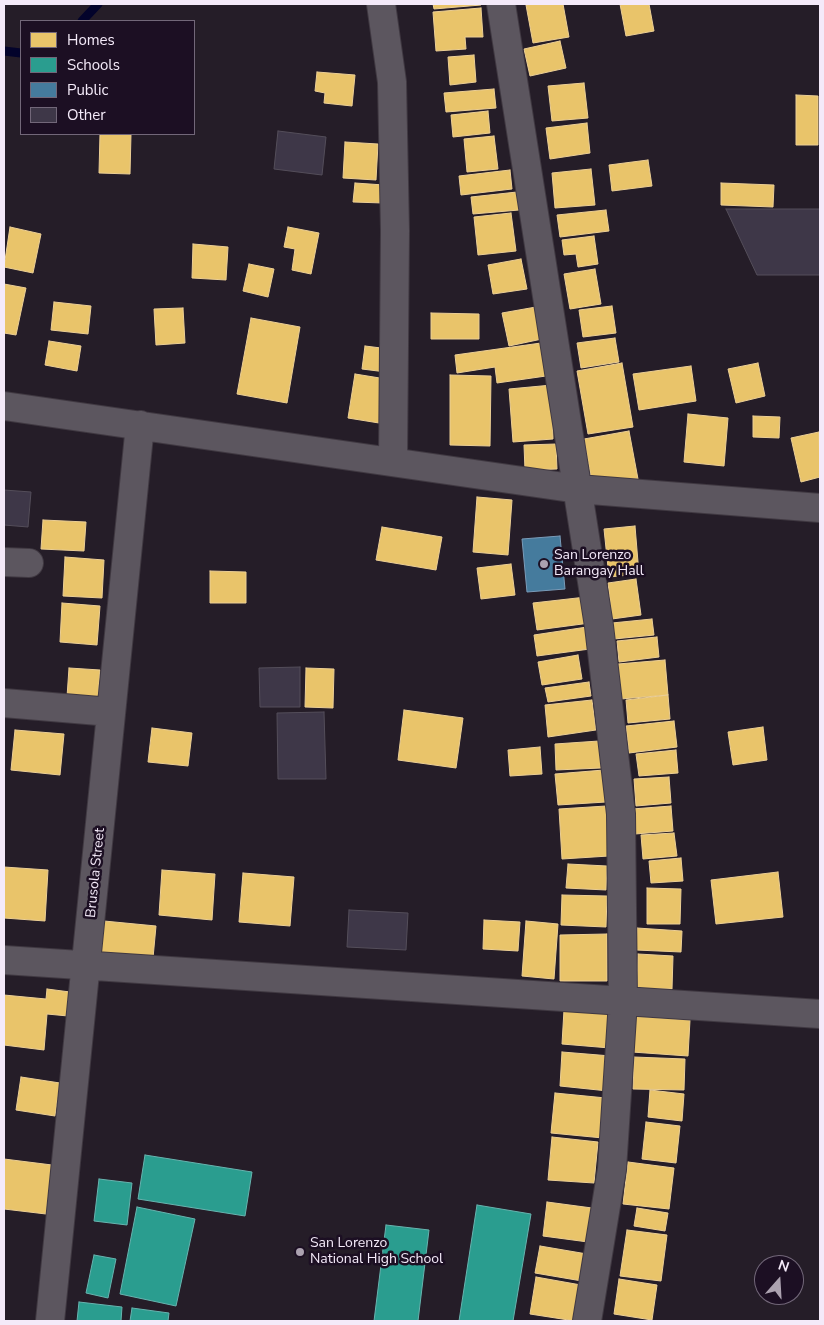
<!DOCTYPE html>
<html>
<head>
<meta charset="utf-8">
<style>
  body { margin:0 }
  #map { position:relative; width:824px; height:1325px; overflow:hidden; background:#251d28; font-family:"Nunito Sans",sans-serif }
  canvas { display:block }
  .frame { position:absolute; inset:0; border:5px solid #f4eaf9; pointer-events:none }
  .legend { position:absolute; left:20px; top:20px; width:175px; height:115px; box-sizing:border-box; background:#1c0f23; border:1px solid #726779; margin:0; padding:6px 9px; list-style:none; font-size:15px; color:#f4eaf9 }
  .legend li { display:flex; align-items:center; gap:10px; height:25px }
  .legend b { width:25px; border:1px solid #726779 }
  .north { position:absolute; left:754px; top:1255px; width:50px; height:50px; box-sizing:border-box; background:#1c0f23; border:1px solid #726779; border-radius:50%; rotate:19deg; font-size:14px; font-weight:700; line-height:20px; text-align:center; color:#f4eaf9 }
  .north::after { content:''; display:block; margin:auto; width:18px; height:22px; background:#aca2b0; clip-path:polygon(50% 0,100% 100%,50% 72%,0 100%) }
</style>
</head>
<body>
<div id="map">
<canvas width="824" height="1325"></canvas>
<div class="frame"></div>
<ul class="legend">
<li><b style="height:14px;background:#e9c46a"></b>Homes</li>
<li><b style="height:14px;background:#2a9d8f"></b>Schools</li>
<li><b style="height:14px;background:#457b9d"></b>Public</li>
<li><b style="height:14px;background:#3e3748"></b>Other</li>
</ul>
<div class="north">N</div>
</div>
<script>
const c = document.querySelector('canvas').getContext('2d');
c.lineJoin = 'round';
function fillPath(path, color) {
  c.fillStyle = color;
  c.fill(path, 'evenodd');
}
function toPath(rows) {
  const path = new Path2D();
  for (const r of rows) {
    path.moveTo(r[0], r[1]);
    for (let i = 2; i < r.length; i += 2) path.lineTo(r[i], r[i + 1]);
  }
  return path;
}
function stroke(path, color, width, dash) {
  c.strokeStyle = color;
  c.lineWidth = width;
  c.lineCap = dash ? 'butt' : 'round';
  c.setLineDash(dash || []);
  c.stroke(path);
}
function label(font, color, halo, rows, align = 'center') {
  c.font = font + ' "Nunito Sans",sans-serif';
  c.lineWidth = 5;
  c.setLineDash([]);
  c.textBaseline = 'middle';
  c.strokeStyle = halo;
  c.fillStyle = color;
  for (const [text, x, y, turn = 0] of rows) {
    c.save();
    c.translate(x, y);
    c.rotate((+turn || 0) * Math.PI / 180);
    c.textAlign = isNaN(turn) ? turn : align;
    if (halo) c.strokeText(text, 0, 0);
    c.fillText(text, 0, 0);
    c.restore();
  }
}
const homes = toPath([
  [433,4,481,4,481,5,434,9,433,4],
  [532,4,563,4,569,37,533,43,526,5,532,4],
  [620,4,649,4,654,31,626,36,620,4],
  [481,8,483,37,465,37,466,49,436,51,433,12,481,8],
  [560,41,566,68,530,76,524,49,560,41],
  [474,55,476,82,450,85,448,57,474,55],
  [317,72,355,75,352,106,324,103,325,93,315,91,317,72],
  [584,83,588,118,552,121,548,86,584,83],
  [494,89,496,108,446,112,444,93,494,89],
  [796,95,818,96,818,145,796,145,796,95],
  [488,111,490,133,453,137,451,115,488,111],
  [587,123,590,153,550,159,546,128,587,123],
  [100,134,131,134,130,174,99,173,100,134],
  [494,136,498,169,467,172,464,139,494,136],
  [345,142,378,144,376,180,343,178,345,142],
  [648,160,652,186,612,191,609,165,648,160],
  [591,169,595,205,555,208,552,173,591,169],
  [510,170,512,189,461,195,459,176,510,170],
  [355,183,384,185,383,203,353,202,355,183],
  [721,183,774,185,773,207,721,205,721,183],
  [517,192,519,210,473,214,471,197,517,192],
  [606,210,609,231,560,237,557,215,606,210],
  [511,213,516,251,478,255,474,217,511,213],
  [10,227,41,234,33,273,4,267,10,227],
  [288,227,319,233,311,274,292,270,295,249,284,247,288,227],
  [594,236,598,264,578,267,576,254,564,255,562,240,594,236],
  [193,244,228,247,226,280,192,278,193,244],
  [521,259,527,289,493,294,488,265,521,259],
  [249,264,274,269,268,297,243,291,249,264],
  [595,269,601,304,570,309,564,274,595,269],
  [4,284,26,288,16,335,4,333,4,284],
  [54,302,91,306,88,334,51,330,54,302],
  [612,306,616,333,583,337,579,310,612,306],
  [536,307,542,339,509,346,502,313,536,307],
  [183,308,185,343,156,345,154,309,183,308],
  [431,313,479,314,479,339,431,339,431,313],
  [251,318,300,327,287,403,237,394,251,318],
  [615,338,619,362,581,368,577,343,615,338],
  [49,341,81,346,77,371,45,365,49,341],
  [541,343,546,376,497,383,495,367,457,373,455,355,541,343],
  [365,346,389,349,386,372,362,369,365,346],
  [622,363,633,427,588,434,577,371,622,363],
  [758,363,765,396,736,403,728,369,758,363],
  [691,366,696,401,639,410,633,374,691,366],
  [355,374,386,379,379,423,348,418,355,374],
  [450,375,491,376,490,446,450,445,450,375],
  [552,385,553,439,513,442,509,389,552,385],
  [688,414,728,418,724,466,684,462,688,414],
  [753,416,780,417,779,438,753,437,753,416],
  [629,431,638,479,591,477,584,439,629,431],
  [819,432,820,477,801,482,791,438,819,432],
  [556,444,557,469,525,470,524,445,556,444],
  [477,497,512,500,508,555,473,552,477,497],
  [43,520,86,522,84,551,41,549,43,520],
  [635,526,639,574,609,577,604,529,635,526],
  [382,527,442,537,436,570,376,560,382,527],
  [65,557,104,560,102,598,63,596,65,557],
  [511,564,515,595,481,599,477,568,511,564],
  [210,571,246,572,246,603,210,603,210,571],
  [636,579,641,615,612,619,608,583,636,579],
  [586,597,590,623,537,630,533,603,586,597],
  [62,603,100,606,97,645,60,642,62,603],
  [652,619,654,635,614,639,612,623,652,619],
  [587,627,590,649,537,656,534,635,587,627],
  [657,637,659,657,619,662,617,641,657,637],
  [578,655,582,679,542,685,538,662,578,655],
  [665,660,668,695,621,699,618,664,665,660],
  [69,668,100,670,98,699,67,697,69,668],
  [306,668,334,669,333,708,305,707,306,668],
  [589,682,591,696,548,702,545,688,589,682],
  [668,695,670,719,628,723,626,700,668,695],
  [592,700,596,730,548,737,545,705,592,700],
  [404,710,463,718,456,768,398,760,404,710],
  [674,721,677,747,629,753,626,726,674,721],
  [763,727,767,760,733,765,728,732,763,727],
  [152,728,192,733,188,766,148,762,152,728],
  [15,730,64,734,60,775,11,770,15,730],
  [599,741,601,768,556,770,555,744,599,741],
  [540,747,542,774,510,776,508,750,540,747],
  [676,750,678,773,639,776,636,754,676,750],
  [604,770,606,802,558,805,555,774,604,770],
  [669,777,671,803,636,806,634,779,669,777],
  [606,806,609,856,562,859,559,809,606,806],
  [671,806,673,831,635,834,632,809,671,806],
  [674,833,677,856,643,859,641,835,674,833],
  [681,858,683,881,651,883,649,861,681,858],
  [568,864,607,866,606,890,566,888,568,864],
  [4,867,48,870,45,921,4,918,4,867],
  [162,870,215,874,212,920,159,915,162,870],
  [778,872,783,917,716,924,711,880,778,872],
  [243,873,294,877,290,926,239,922,243,873],
  [647,888,681,889,680,924,647,924,647,888],
  [562,895,607,896,606,927,561,925,562,895],
  [484,920,520,922,518,951,483,949,484,920],
  [104,921,156,926,153,958,101,953,104,921],
  [526,921,558,924,554,979,522,976,526,921],
  [637,928,682,931,681,952,636,950,637,928],
  [607,934,607,981,560,981,560,935,607,934],
  [638,954,673,956,672,989,637,988,638,954],
  [47,989,70,992,68,1016,47,1014,44,1050,4,1045,4,995,46,999,47,989],
  [564,1010,613,1014,610,1048,562,1044,564,1010],
  [635,1016,690,1020,688,1056,632,1052,635,1016],
  [562,1052,611,1056,608,1091,560,1086,562,1052],
  [634,1057,685,1059,684,1090,633,1089,634,1057],
  [21,1077,60,1083,55,1116,16,1110,21,1077],
  [650,1090,684,1094,682,1121,648,1117,650,1090],
  [555,1093,606,1098,603,1138,551,1133,555,1093],
  [646,1122,680,1126,676,1163,642,1159,646,1122],
  [552,1137,598,1142,594,1183,548,1180,552,1137],
  [4,1159,52,1165,46,1214,4,1209,4,1159],
  [628,1162,674,1168,669,1209,623,1204,628,1162],
  [547,1202,592,1208,588,1242,543,1236,547,1202],
  [637,1208,668,1213,665,1231,634,1226,637,1208],
  [627,1230,667,1235,661,1281,620,1276,627,1230],
  [540,1246,587,1254,582,1281,535,1273,540,1246],
  [536,1277,581,1285,575,1321,530,1314,536,1277],
  [619,1279,657,1285,652,1320,614,1314,619,1279]
]);
const schools = toPath([
  [145,1155,252,1172,245,1216,138,1199,145,1155],
  [99,1179,132,1183,127,1225,94,1221,99,1179],
  [477,1205,531,1214,513,1321,459,1321,477,1205],
  [137,1207,195,1219,176,1306,120,1294,137,1207],
  [386,1225,429,1230,418,1321,374,1321,386,1225],
  [94,1255,116,1259,108,1298,86,1293,94,1255],
  [79,1302,122,1307,121,1321,77,1321,79,1302],
  [132,1308,169,1313,168,1321,130,1321,132,1308]
]);
const public = toPath([
  [560,536,565,589,527,592,522,539,560,536]
]);
const stream = toPath([
  [82,21,98,4],
  [4,51,21,53]
]);
const building = toPath([
  [278,131,326,137,322,175,274,169,278,131],
  [726,209,820,209,820,275,757,275,726,209],
  [4,490,31,492,28,527,4,525,4,490],
  [300,667,300,707,260,707,259,668,300,667],
  [324,712,326,779,278,779,277,713,324,712],
  [349,910,408,913,406,950,347,947,349,910]
]);
const street = toPath([
  [381,4,392,82,395,231,393,462],
  [501,4,599,626,621,814,623,1001,612,1169,587,1321],
  [4,406,578,489,820,508],
  [4,562,29,563],
  [4,703,111,712],
  [4,960,820,1014],
  [50,1321,140,425]
]);
const markers = [
  [544,564,5,"#aca2b0"],
  [300,1252,5,"#aca2b0"]
];
const poiNames = [
  ["San Lorenzo",554,556],
  ["Barangay Hall",554,572],
  ["San Lorenzo",310,1244],
  ["National High School",310,1260]
];
const streetNames = [
  ["Brusola Street",96,873,-84]
];
fillPath(homes, '#e9c46a');
stroke(homes, '#eccf95', 1);
fillPath(schools, '#2a9d8f');
stroke(schools, '#67b4af', 1);
fillPath(public, '#457b9d');
stroke(public, '#7a9cb9', 1);
stroke(stream, '#03032b', 9);
fillPath(building, '#3e3748');
stroke(building, '#544e5a', 1);
stroke(street, '#403942', 30);
stroke(street, '#5c565f', 28);
for (const [x, y, r, color] of markers) {
  const dot = new Path2D();
  dot.arc(x, y, r, 0, 2 * Math.PI);
  c.fillStyle = color;
  c.fill(dot);
  stroke(dot, '#1c0f23', 2);
}
label('14px', '#f4eaf9', '#1c0f23', poiNames, 'left');
label('14px', '#f4eaf9', '#1c0f23', streetNames);
</script>
</body>
</html>
